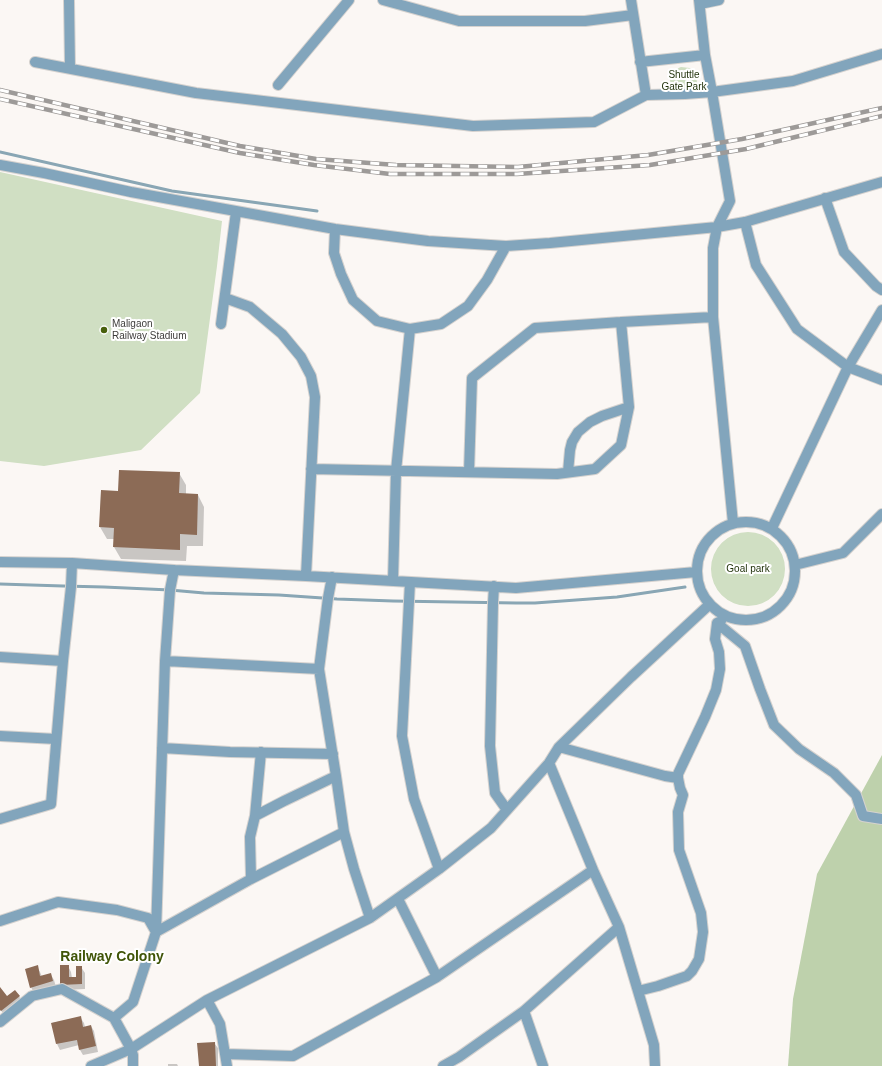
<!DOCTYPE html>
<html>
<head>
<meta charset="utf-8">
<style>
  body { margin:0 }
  canvas { display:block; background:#fbf7f4 }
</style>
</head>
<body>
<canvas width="882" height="1066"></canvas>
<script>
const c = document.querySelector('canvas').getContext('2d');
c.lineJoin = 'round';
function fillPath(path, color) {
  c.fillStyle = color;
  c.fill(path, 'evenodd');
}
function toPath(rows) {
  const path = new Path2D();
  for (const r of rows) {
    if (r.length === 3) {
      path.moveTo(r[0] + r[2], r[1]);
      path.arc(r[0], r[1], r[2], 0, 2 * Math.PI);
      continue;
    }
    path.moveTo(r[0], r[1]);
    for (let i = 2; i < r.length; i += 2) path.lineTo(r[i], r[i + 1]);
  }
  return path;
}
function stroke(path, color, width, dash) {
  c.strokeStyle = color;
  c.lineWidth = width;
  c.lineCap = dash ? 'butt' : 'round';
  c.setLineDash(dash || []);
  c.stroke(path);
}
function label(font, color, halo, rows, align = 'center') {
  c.font = font + ' Arial,sans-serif';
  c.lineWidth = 4;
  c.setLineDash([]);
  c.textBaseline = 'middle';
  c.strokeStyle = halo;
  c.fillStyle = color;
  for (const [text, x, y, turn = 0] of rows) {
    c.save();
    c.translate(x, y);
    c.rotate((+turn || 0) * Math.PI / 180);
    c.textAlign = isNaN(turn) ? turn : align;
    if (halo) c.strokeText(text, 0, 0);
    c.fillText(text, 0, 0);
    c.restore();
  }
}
const green = toPath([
  [681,67,690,68,696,74,697,83,693,90,677,92,673,89,671,85,670,80,673,72,676,69],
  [0,172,222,221,217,266,200,393,141,450,44,466,0,461],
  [748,569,37]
]);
const forest = toPath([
  [882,755,882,1066,788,1066,793,999,817,874]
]);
const shadow = toPath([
  [179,473,186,485,186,495,198,495,204,507,203,546,187,546,186,561,121,559,114,547,114,539,107,539,100,527,101,491,119,492],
  [37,966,40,972,42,977,51,975,54,980,56,987,34,993,31,987],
  [61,966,68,966,71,972,72,978,77,978,81,967,85,973,85,989,64,990],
  [0,989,6,998,15,991,23,1002,5,1016,0,1009],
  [80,1017,84,1023,85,1027,91,1026,94,1031,98,1052,83,1055,80,1050,79,1045,60,1050,57,1044,52,1023],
  [214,1043,218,1048,218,1066,200,1066],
  [168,1064,177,1064,178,1066,168,1066]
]);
const stream = toPath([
  [0,152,172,191,317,211],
  [0,584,63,586,104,587,170,590,204,593,279,595,337,599,393,601,516,603,535,603,617,597,685,587]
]);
const building = toPath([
  [119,470,180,472,179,493,198,494,197,535,180,534,180,550,113,547,114,528,99,527,101,490,118,491],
  [38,965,40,976,51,973,53,981,30,988,25,969],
  [60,965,69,965,69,977,76,977,76,966,82,966,82,984,60,985],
  [0,987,7,996,15,990,20,996,1,1011,0,1010],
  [81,1016,83,1027,91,1025,96,1046,79,1050,77,1040,56,1044,51,1023],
  [215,1042,216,1066,199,1066,197,1043]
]);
const minor = toPath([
  [69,0,70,68],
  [383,0,459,21,585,21,633,15],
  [631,0,646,95],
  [699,0,705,55,712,92,730,201,717,227,713,248,713,317,733,523],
  [700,4,719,0],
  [35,62,196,93,473,126,594,122,646,95,685,94,712,92,793,81,882,54],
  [640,62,705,55],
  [278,85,349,0],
  [0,165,44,173,131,192,335,229,428,241,506,246,550,243,717,227,745,222,882,182],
  [825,198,844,252,876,286,882,290],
  [745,222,756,265,797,329,848,367,882,380],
  [335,229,334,253,341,274,353,300,377,321,410,329,441,324,468,306,487,280,506,246],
  [225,298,250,307,282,334,301,357,311,376,315,397,306,576],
  [221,324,236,212],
  [311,469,557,474,595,469,621,445,629,407,621,322],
  [469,472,472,378,535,328,621,322,713,317],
  [568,472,570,450,572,442,578,432,590,422,602,416,629,407],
  [746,571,49],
  [772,528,848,367,882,310],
  [0,562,72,563,174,570,306,576,516,588,696,572],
  [795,565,843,553,882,514],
  [332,577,328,598,319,669,336,776,344,832,354,869,370,918],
  [393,581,396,471,410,329],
  [410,582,402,736,414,799,439,869],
  [494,586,493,603,490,746,495,793,507,810],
  [721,621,717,623,745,646,760,689,774,725,799,749,834,773,856,795,863,816,882,819],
  [0,657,63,661],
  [165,661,319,669],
  [0,736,56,739],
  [559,747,665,776,678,778],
  [162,748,230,752,333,754],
  [549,763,593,870,619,927],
  [255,816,261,752],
  [0,819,51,804,63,661,71,587,72,563],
  [251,879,250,837,255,816,284,801,336,776],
  [398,899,437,977],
  [0,921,58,902,117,910,148,918,156,932,251,879,344,832],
  [638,991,658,986,687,976,692,971,699,959,703,932,701,913,679,850,678,812,683,795,680,788,678,778,678,774,705,717,716,690,720,669,719,652,715,639,717,623],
  [207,1000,220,1024,227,1066],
  [524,1011,543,1066],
  [114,1018,133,1002,156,932,165,661,170,590,174,570],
  [0,1022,32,996,62,989,114,1018,131,1049,133,1055,133,1066],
  [225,1054,293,1056,437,977,593,870],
  [91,1066,131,1049,207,1000,370,918,439,869,491,828,549,763,559,747,631,677,710,604],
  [443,1066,459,1057,524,1011,619,927,654,1045,655,1066]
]);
const rail = toPath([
  [0,90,240,146,316,159,396,165,518,167,648,155,742,139,882,108],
  [0,99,240,153,314,165,390,174,517,174,650,165,746,149,882,116]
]);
const markers = [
  [104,330,4,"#48600c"]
];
const parkNames = [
  ["Shuttle",684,75],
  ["Gate Park",684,87],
  ["Goal park",748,569]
];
const poiNames = [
  ["Maligaon",112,324],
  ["Railway Stadium",112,336]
];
const districtNames = [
  ["Railway Colony",112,957]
];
fillPath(green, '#d0dfc3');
fillPath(forest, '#bed1ac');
fillPath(shadow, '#0003');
stroke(stream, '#89a6b4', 3);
fillPath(building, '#8c6b56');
stroke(minor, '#d5d2cf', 12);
stroke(minor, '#82a5bc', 10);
stroke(rail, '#9d9a98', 4.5);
stroke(rail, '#fff', 3, [9]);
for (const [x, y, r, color] of markers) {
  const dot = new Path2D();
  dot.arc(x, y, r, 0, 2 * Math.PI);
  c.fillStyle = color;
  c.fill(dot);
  stroke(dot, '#fff', 1.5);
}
label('10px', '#1f3008', '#fff', parkNames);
label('10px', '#3e3c3b', '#fff', poiNames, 'left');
label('bold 14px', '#405508', '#fff', districtNames);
</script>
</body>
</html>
